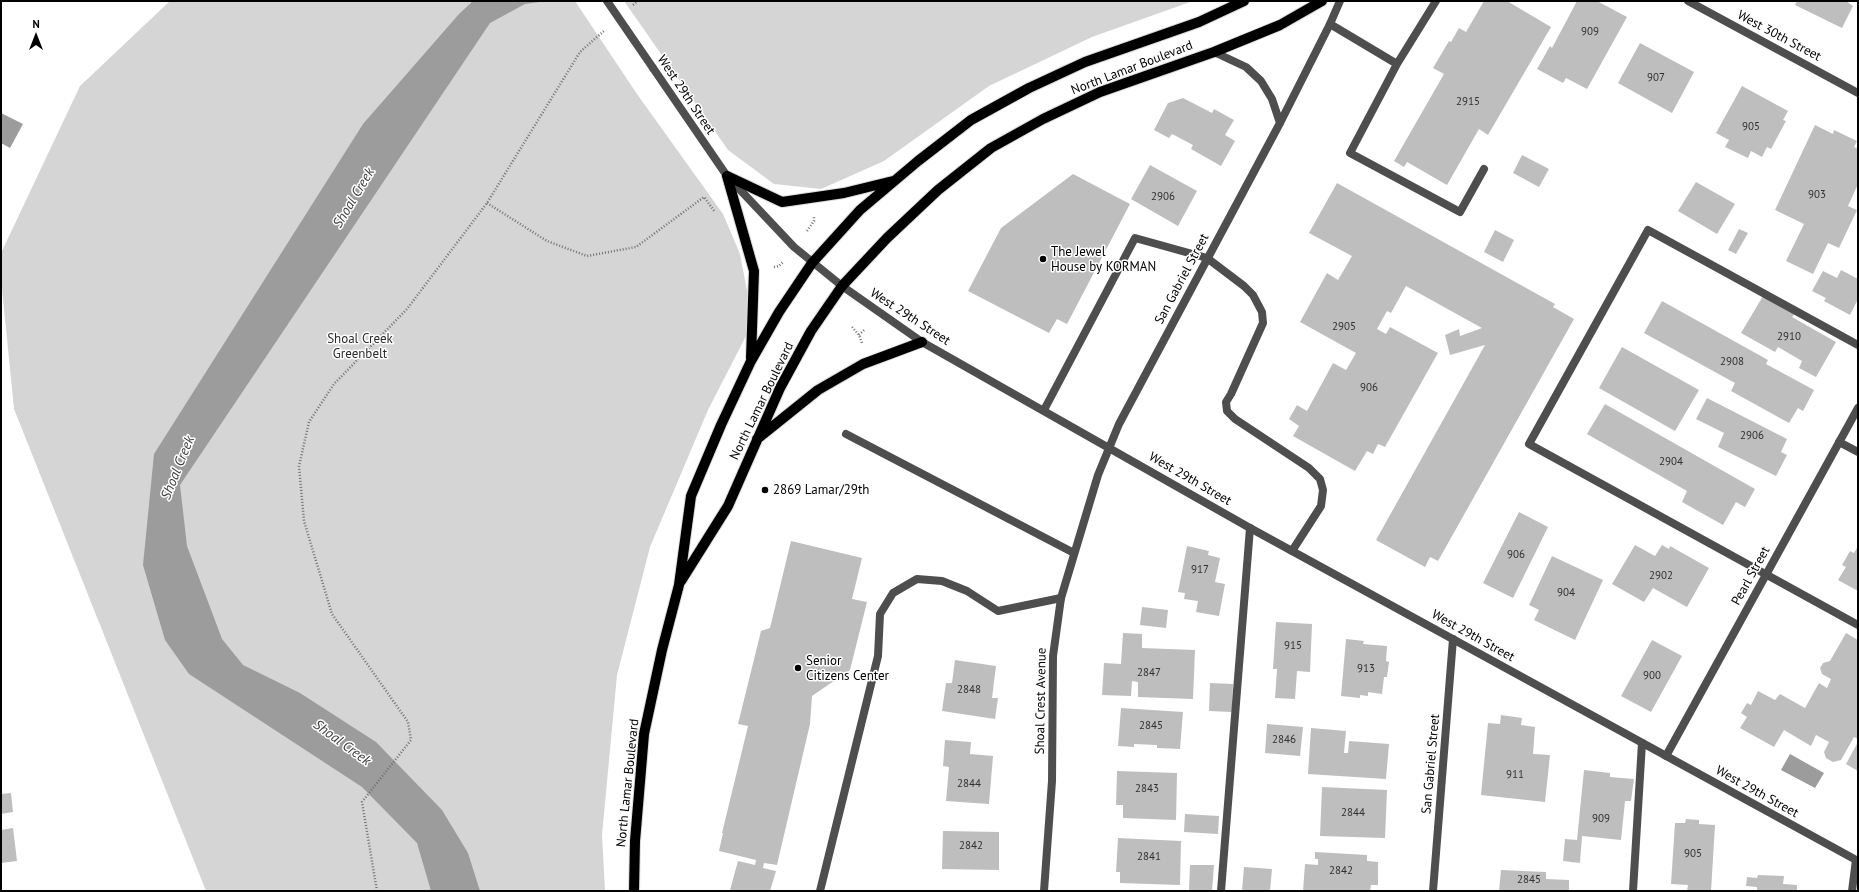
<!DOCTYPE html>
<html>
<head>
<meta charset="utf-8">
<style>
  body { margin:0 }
  #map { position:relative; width:1859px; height:892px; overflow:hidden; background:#fff; font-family:"PT Sans",sans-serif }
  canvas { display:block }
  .frame { position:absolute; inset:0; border:2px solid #000; pointer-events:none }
  .north { position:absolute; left:16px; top:16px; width:40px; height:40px; -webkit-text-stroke:3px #fff; paint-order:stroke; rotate:0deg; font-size:11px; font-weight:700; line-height:16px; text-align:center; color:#000 }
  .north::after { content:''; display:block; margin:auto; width:14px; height:18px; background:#000; clip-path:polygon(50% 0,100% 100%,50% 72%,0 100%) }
</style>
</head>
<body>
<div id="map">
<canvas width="1859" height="892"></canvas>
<div class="frame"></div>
<div class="north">N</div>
</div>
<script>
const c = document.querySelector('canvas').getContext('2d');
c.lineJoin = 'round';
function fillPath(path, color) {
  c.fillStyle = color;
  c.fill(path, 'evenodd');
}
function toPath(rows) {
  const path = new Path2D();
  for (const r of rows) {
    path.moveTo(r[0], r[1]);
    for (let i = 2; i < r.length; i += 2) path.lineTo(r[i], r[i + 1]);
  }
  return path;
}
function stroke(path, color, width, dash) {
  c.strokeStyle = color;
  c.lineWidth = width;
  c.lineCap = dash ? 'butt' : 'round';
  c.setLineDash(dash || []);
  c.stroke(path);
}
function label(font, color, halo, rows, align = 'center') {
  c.font = font + ' "PT Sans",sans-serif';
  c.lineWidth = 3;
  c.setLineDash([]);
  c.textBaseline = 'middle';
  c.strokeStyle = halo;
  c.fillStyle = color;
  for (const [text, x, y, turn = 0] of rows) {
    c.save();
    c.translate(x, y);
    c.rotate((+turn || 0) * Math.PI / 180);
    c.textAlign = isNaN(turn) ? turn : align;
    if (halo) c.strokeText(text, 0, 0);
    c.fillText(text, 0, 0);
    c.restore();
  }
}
const green = toPath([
  [170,1,575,1,637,94,723,214,740,254,749,301,747,334,708,410,650,547,617,675,602,835,605,891,206,891,14,409,1,279,1,253,80,86],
  [624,1,1193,1,1092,37,989,86,884,161,821,189,774,184,728,150]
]);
const water = toPath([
  [473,1,547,1,525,4,490,23,180,485,187,546,222,639,243,665,300,693,376,742,442,810,468,853,480,891,431,891,417,843,362,787,189,674,165,640,143,565,154,454,363,124,459,14],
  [1,113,23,124,10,148,1,143],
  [1790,754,1824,773,1815,788,1781,770]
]);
const building = toPath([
  [1484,1,1507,1,1551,27,1488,135,1479,129,1447,185,1407,162,1404,167,1394,161,1444,74,1433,68,1449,41,1451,42,1459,28,1466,32],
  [1577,1,1597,1,1627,17,1587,89,1566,78,1563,83,1537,69,1550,46,1552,48],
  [1797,1,1846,1,1853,6,1842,28,1795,5],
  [1640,43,1694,72,1672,113,1618,83],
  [1742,86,1788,111,1783,120,1786,121,1771,149,1767,147,1762,157,1751,151,1748,158,1725,147,1729,140,1716,133],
  [1183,98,1212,113,1214,109,1234,120,1225,135,1235,141,1221,166,1191,149,1193,145,1172,134,1169,138,1154,130,1168,103],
  [1815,125,1833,134,1834,130,1857,141,1854,147,1858,149,1858,184,1848,206,1857,210,1839,248,1828,243,1813,274,1786,261,1804,224,1775,210],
  [1522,155,1549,169,1539,187,1513,173],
  [1150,165,1197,191,1178,226,1131,199],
  [1073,174,1130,204,1067,324,1057,319,1049,333,968,291,1001,228],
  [1696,182,1735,204,1717,234,1678,211],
  [1337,183,1555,304,1553,307,1574,319,1438,561,1430,557,1425,567,1376,540,1485,345,1450,355,1445,335,1459,329,1460,336,1482,328,1406,286,1391,313,1387,311,1377,329,1386,334,1390,327,1438,353,1385,447,1378,444,1373,454,1367,451,1355,471,1293,436,1299,426,1289,419,1297,405,1307,411,1333,363,1346,370,1356,353,1300,322,1327,273,1338,280,1352,256,1309,233],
  [1739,229,1748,233,1736,254,1728,250],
  [1495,230,1514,240,1503,262,1484,252],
  [1841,270,1858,279,1858,299,1850,315,1824,301,1826,298,1812,291,1823,271,1837,278],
  [1763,296,1795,314,1792,317,1836,342,1816,377,1799,368,1802,361,1778,347,1775,352,1741,333],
  [1662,301,1768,360,1766,364,1814,390,1803,411,1798,408,1789,423,1731,391,1735,383,1644,333],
  [1622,347,1699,390,1675,431,1599,388],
  [1707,398,1787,439,1781,452,1787,455,1776,476,1718,447,1724,433,1696,419],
  [1605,404,1755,489,1745,507,1736,502,1723,525,1682,502,1687,491,1587,434],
  [1519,512,1548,527,1513,598,1483,583],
  [791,541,862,558,852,599,867,602,850,670,812,696,810,724,777,865,764,863,763,868,776,871,770,891,733,891,730,890,738,861,755,865,756,860,719,851,723,833,722,833,748,726,738,724,761,631,770,628],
  [1635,545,1655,556,1662,545,1669,549,1670,546,1709,568,1687,607,1653,588,1644,602,1612,584],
  [1187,546,1209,551,1208,555,1220,558,1215,582,1225,584,1219,616,1196,612,1198,601,1184,599,1185,593,1178,592],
  [1858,546,1858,591,1838,580,1846,567,1842,565,1850,551,1854,553],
  [1552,556,1603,580,1575,640,1534,620,1539,610,1529,605],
  [1142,607,1168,610,1166,628,1140,625],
  [1276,622,1312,624,1310,672,1297,671,1295,699,1275,698,1277,669,1273,669],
  [1123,633,1142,634,1142,648,1195,650,1193,699,1138,697,1138,682,1132,681,1131,696,1102,695,1104,663,1121,664],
  [1846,633,1858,640,1858,739,1854,737,1841,760,1833,762,1826,758,1824,752,1829,742,1816,735,1811,746,1784,730,1774,747,1740,728,1747,717,1741,713,1747,703,1751,705,1758,691,1775,700,1780,694,1805,708,1819,683,1827,688,1831,679,1822,674,1820,668,1823,663,1830,661],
  [1346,639,1364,641,1363,644,1387,646,1386,661,1389,662,1387,677,1384,677,1382,694,1368,692,1368,696,1360,695,1360,698,1341,696],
  [1652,640,1682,656,1651,712,1621,696],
  [955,660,996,666,992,698,998,698,995,719,942,711,946,683,952,683],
  [1210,683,1233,684,1232,712,1209,711],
  [1121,708,1183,712,1180,749,1157,748,1157,745,1134,744,1134,747,1118,746],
  [1501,715,1522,718,1521,725,1535,727,1533,754,1550,755,1545,802,1481,795,1488,723,1500,724],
  [1267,724,1303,727,1300,756,1265,753],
  [1311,728,1346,731,1344,753,1348,753,1349,741,1389,744,1386,779,1308,774],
  [945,740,971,742,970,754,993,756,989,804,946,801,949,767,943,766],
  [1858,742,1858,771,1846,764],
  [1584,770,1610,773,1610,777,1634,779,1631,801,1625,801,1621,840,1582,836,1580,863,1563,861,1565,839,1577,840],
  [1117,771,1177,773,1176,820,1123,818,1123,805,1116,805],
  [1322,787,1387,790,1385,838,1320,836],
  [11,793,13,812,1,814,1,794],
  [1185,814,1219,816,1218,834,1184,832],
  [1686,819,1699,820,1699,824,1715,825,1711,891,1687,891,1688,885,1671,884,1675,823,1685,823],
  [13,828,17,861,1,863,1,830],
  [943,831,999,832,999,870,942,869],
  [1118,838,1181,841,1180,885,1120,883,1120,872,1116,872],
  [1315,852,1367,855,1367,861,1378,862,1378,885,1371,885,1370,891,1303,891,1305,864,1318,865,1318,859,1315,859],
  [1190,865,1214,865,1212,891,1189,891],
  [1244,867,1272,869,1270,891,1242,891],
  [1501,870,1546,872,1546,879,1569,880,1569,891,1499,891],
  [1758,875,1784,876,1783,884,1797,885,1797,891,1757,891,1757,887,1746,886,1747,877,1757,878]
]);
const path = toPath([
  [633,5,638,1],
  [487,203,547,241,587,256,636,247,704,197,715,212],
  [807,231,814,221,814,217],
  [774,267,779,266,783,262],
  [852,327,859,335,862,343],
  [859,335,865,329],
  [377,891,362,802,411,740,408,722,332,614,304,521,299,466,309,422,334,384,407,309,487,203,580,52,605,30]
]);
const service = toPath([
  [1330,24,1397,64,1436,1],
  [1397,64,1350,153,1460,212,1484,169],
  [1858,345,1648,230,1529,444,1858,625],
  [1044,410,1135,238,1207,258,1244,286,1253,295,1262,312,1263,323,1231,394,1226,402,1227,411,1235,419,1309,468,1320,479,1323,490,1321,506,1292,551],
  [846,434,1074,553],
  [1839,442,1858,452],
  [820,891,878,656,880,614,893,593,917,579,942,581,967,591,998,611,1061,598],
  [1221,891,1250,528],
  [1633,891,1642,743]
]);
const minor = toPath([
  [1688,1,1858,93],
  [1214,52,1246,67,1261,81,1272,99,1280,123],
  [1666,756,1858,408],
  [1044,891,1052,781,1053,656,1061,598,1098,475,1119,424,1280,123,1330,24,1340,1],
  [1433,891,1453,639],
  [1852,891,1856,860]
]);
const tertiary = toPath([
  [653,68,727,176,794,247,842,286,922,342,1250,528,1858,861]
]);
const primary = toPath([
  [727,176,754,271,751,358],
  [727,176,782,202,844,193,893,181],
  [757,439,818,390,863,364,922,342],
  [681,581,728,506,780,388,811,331,842,286,887,238,938,190,991,148,1043,119,1100,92,1214,52,1280,25,1322,1],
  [634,891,635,841,644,734,662,650,679,585,691,496,721,425,751,361,779,312,812,263,860,210,918,161,971,120,1029,88,1085,62,1199,22,1244,1]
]);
const tertiaryBridge = toPath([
  [607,1,653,68]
]);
const markers = [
  [1043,259,4,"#000"],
  [765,490,4,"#000"],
  [798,668,4,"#000"]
];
const numberNames = [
  ["909",1590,32],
  ["907",1656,78],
  ["2915",1468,102],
  ["905",1751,127],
  ["903",1817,195],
  ["2906",1163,197],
  ["2905",1344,327],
  ["2910",1789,337],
  ["2908",1732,362],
  ["906",1369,388],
  ["2906",1752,436],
  ["2904",1671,462],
  ["906",1516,555],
  ["917",1200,570],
  ["2902",1661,576],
  ["904",1566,593],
  ["915",1293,646],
  ["913",1366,669],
  ["2847",1149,673],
  ["900",1652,676],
  ["2848",969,690],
  ["2845",1151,726],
  ["2846",1284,740],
  ["911",1515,775],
  ["2844",969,784],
  ["2843",1147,789],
  ["2844",1353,813],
  ["909",1601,819],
  ["2842",971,846],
  ["905",1693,854],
  ["2841",1149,857],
  ["2842",1341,871],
  ["2845",1529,880]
];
const streetNames = [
  ["West 30th Street",1779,36,28],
  ["North Lamar Boulevard",1132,68,-21],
  ["West 29th Street",686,95,56],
  ["San Gabriel Street",1182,279,-62],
  ["West 29th Street",910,317,33],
  ["North Lamar Boulevard",762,401,-64],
  ["West 29th Street",1190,479,30],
  ["Pearl Street",1751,576,-61],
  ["West 29th Street",1473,636,29],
  ["Shoal Crest Avenue",1041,701,-89],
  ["San Gabriel Street",1431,764,-85],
  ["North Lamar Boulevard",628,783,-84],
  ["West 29th Street",1757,792,29]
];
const poiNames = [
  ["The Jewel",1051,252],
  ["House by KORMAN",1051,267],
  ["2869 Lamar/29th",773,490],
  ["Senior",806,661],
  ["Citizens Center",806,676]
];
const parkNames = [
  ["Shoal Creek",360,339],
  ["Greenbelt",360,354]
];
const waterNames = [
  ["Shoal Creek",354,198,-59],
  ["Shoal Creek",178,468,-68],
  ["Shoal Creek",342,743,36]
];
fillPath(green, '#d5d5d5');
fillPath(water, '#9c9c9c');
fillPath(building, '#bebebe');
stroke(primary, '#dbdbdb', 12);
stroke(path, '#707070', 2.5, [1, 2]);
stroke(service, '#4e4e4e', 8);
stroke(minor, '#4e4e4e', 8);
stroke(tertiary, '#4e4e4e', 8);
stroke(primary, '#000', 10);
stroke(tertiaryBridge, '#4e4e4e', 8);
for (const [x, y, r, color] of markers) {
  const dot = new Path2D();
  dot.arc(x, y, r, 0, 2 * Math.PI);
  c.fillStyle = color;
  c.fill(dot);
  stroke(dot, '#fff', 1.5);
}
label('11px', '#303030', null, numberNames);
label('13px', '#000', '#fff', streetNames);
label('13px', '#000', '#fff', poiNames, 'left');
label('13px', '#2c2c2c', '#fff', parkNames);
label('italic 14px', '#3d3d3d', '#fff', waterNames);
</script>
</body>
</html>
